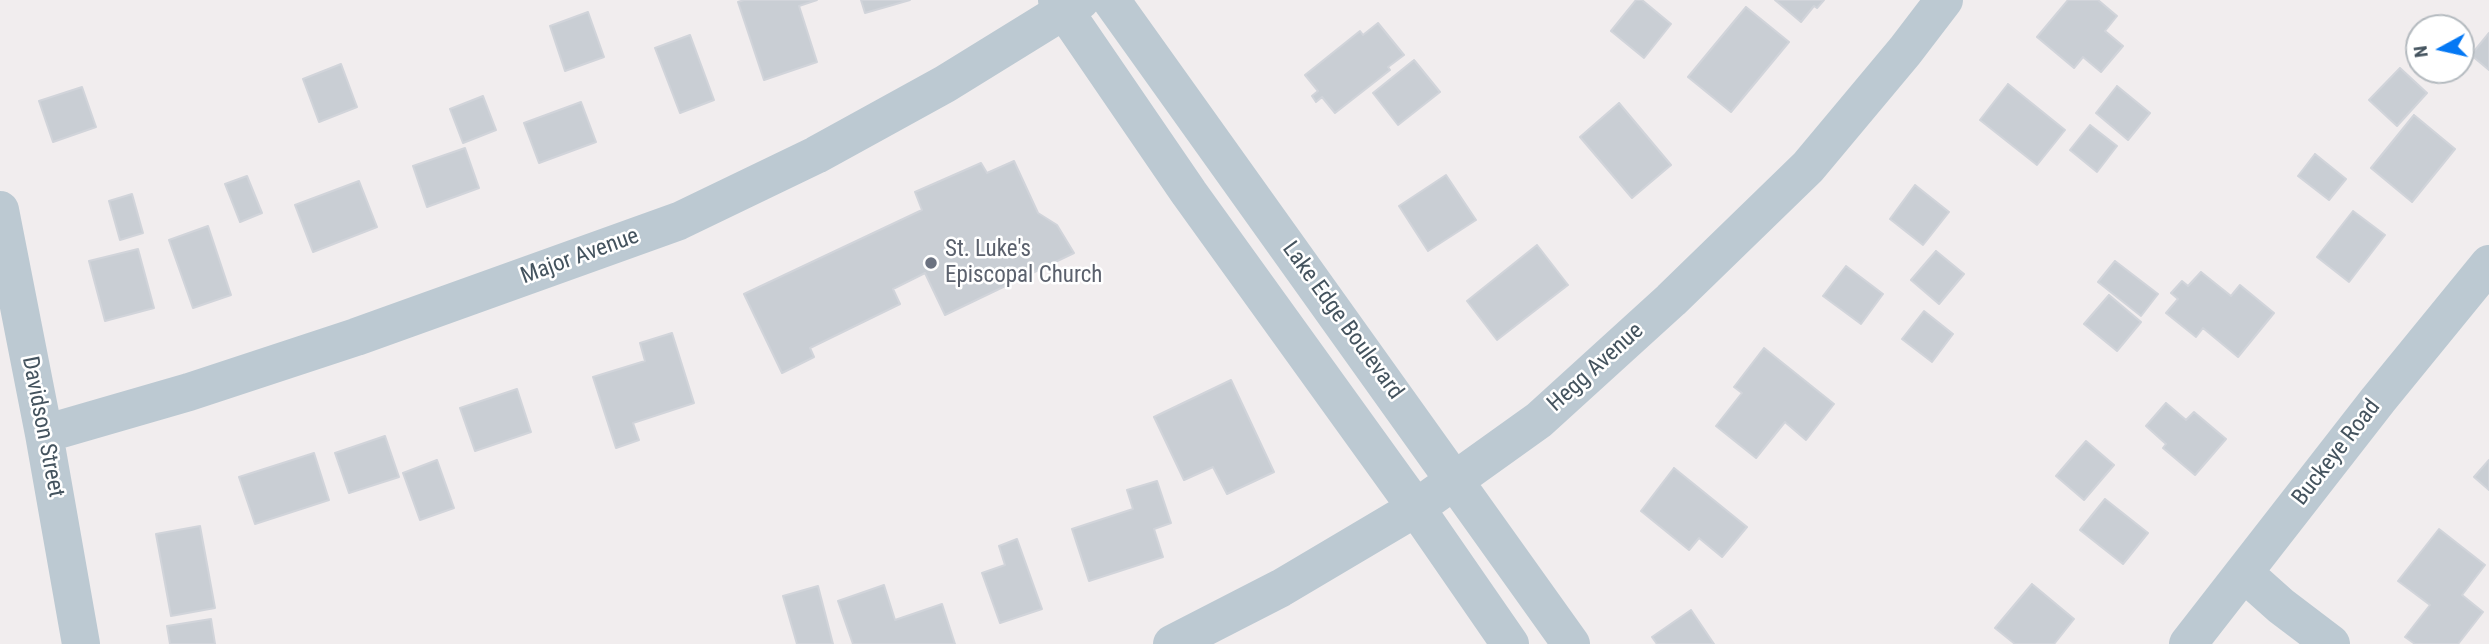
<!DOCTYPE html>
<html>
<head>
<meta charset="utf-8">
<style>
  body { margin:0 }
  #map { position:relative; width:2489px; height:644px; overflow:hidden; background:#f1edee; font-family:"Roboto Condensed",sans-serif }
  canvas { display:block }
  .north { position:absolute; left:2405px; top:14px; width:70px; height:70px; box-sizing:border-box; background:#fff; border:2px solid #b4babf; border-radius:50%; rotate:262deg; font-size:19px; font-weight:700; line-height:28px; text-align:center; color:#44535e }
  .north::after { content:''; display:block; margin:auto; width:24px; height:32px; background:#0478f4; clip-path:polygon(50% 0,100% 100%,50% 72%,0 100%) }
</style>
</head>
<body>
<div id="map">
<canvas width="2489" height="644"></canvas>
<div class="north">N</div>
</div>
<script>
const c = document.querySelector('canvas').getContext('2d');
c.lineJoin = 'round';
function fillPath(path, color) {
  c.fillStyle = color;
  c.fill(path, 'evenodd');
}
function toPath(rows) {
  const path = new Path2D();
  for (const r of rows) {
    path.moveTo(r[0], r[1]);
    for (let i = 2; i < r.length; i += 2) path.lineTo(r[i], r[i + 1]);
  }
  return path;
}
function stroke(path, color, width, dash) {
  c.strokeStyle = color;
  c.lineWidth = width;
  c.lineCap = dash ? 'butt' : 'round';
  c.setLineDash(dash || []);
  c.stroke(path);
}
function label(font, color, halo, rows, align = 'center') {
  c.font = font + ' "Roboto Condensed",sans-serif';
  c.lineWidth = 5;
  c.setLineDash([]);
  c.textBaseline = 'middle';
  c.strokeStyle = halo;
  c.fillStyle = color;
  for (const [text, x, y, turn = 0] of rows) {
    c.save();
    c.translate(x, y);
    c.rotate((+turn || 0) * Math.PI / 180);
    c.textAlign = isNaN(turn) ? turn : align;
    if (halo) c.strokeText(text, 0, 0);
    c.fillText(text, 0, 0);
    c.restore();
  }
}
const building = toPath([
  [744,0,817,0,799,6,817,62,764,80,738,2,744,0],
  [861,0,910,0,865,13,861,0],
  [1636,0,1642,0,1671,24,1644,58,1611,31,1636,0],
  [1775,0,1824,0,1817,8,1814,6,1801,22,1775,0],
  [2068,0,2098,0,2117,16,2105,31,2123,46,2101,72,2083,57,2074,68,2037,37,2068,0],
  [1746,7,1789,42,1731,112,1688,77,1746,7],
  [588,12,604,57,565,71,550,26,588,12],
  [1378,23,1404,55,1388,67,1390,70,1335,113,1322,97,1316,102,1312,96,1318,91,1305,75,1360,31,1363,35,1378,23],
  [2489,33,2489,70,2471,55,2489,33],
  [690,35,714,100,680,113,655,48,690,35],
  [1414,60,1440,92,1398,125,1373,93,1414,60],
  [341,64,357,107,319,122,303,79,341,64],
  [2400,68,2427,93,2397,126,2369,100,2400,68],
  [2008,84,2065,130,2037,165,1980,120,2008,84],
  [2117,86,2150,113,2128,140,2096,113,2117,86],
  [82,87,96,127,53,142,39,101,82,87],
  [483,96,496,130,463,143,450,109,483,96],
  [581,102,596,142,539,163,524,123,581,102],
  [1619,103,1671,165,1632,198,1580,137,1619,103],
  [2414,115,2455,149,2412,202,2371,168,2414,115],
  [2090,125,2117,146,2097,172,2070,150,2090,125],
  [465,148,479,188,427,207,413,166,465,148],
  [2315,154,2346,179,2329,200,2298,176,2315,154],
  [1014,161,1038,213,1057,225,1074,253,945,315,925,273,893,289,900,304,810,348,814,357,782,373,744,294,922,210,915,192,981,163,987,173,1014,161],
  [1446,175,1476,220,1428,251,1399,206,1446,175],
  [247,176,262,213,240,222,225,184,247,176],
  [359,181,377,227,313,252,295,205,359,181],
  [1915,185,1949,212,1923,245,1890,219,1915,185],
  [132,194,143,233,120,240,109,201,132,194],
  [2353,211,2385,235,2349,282,2317,257,2353,211],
  [208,226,231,295,193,308,169,240,208,226],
  [1537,245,1568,285,1497,340,1467,301,1537,245],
  [138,249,154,308,105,321,89,261,138,249],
  [1936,251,1964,274,1939,304,1911,280,1936,251],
  [2115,261,2158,294,2141,316,2098,282,2115,261],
  [1846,266,1883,294,1861,324,1823,296,1846,266],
  [2201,272,2231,296,2240,285,2274,313,2238,357,2203,328,2196,337,2166,313,2178,299,2171,293,2182,281,2188,286,2201,272],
  [2109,295,2141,322,2117,351,2084,324,2109,295],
  [1924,311,1953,334,1932,362,1902,339,1924,311],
  [672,333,694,403,633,423,639,440,616,448,593,377,645,361,640,343,672,333],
  [1764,348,1834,404,1806,440,1785,422,1756,458,1716,426,1742,393,1734,387,1764,348],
  [1231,380,1274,472,1227,494,1213,467,1184,480,1154,417,1231,380],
  [517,389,531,432,475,451,460,408,517,389],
  [2166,403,2186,420,2194,412,2226,439,2195,475,2163,448,2166,444,2146,426,2166,403],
  [385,436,399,477,349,493,335,453,385,436],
  [2086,441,2114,465,2084,500,2056,476,2086,441],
  [314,453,329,500,255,524,239,477,314,453],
  [437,460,454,508,420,520,403,473,437,460],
  [2489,460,2489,490,2474,477,2489,460],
  [1674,468,1747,527,1722,557,1699,538,1689,550,1641,511,1674,468],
  [1157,481,1171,523,1154,529,1163,557,1089,581,1072,529,1133,509,1127,490,1157,481],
  [2105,499,2148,533,2123,564,2080,530,2105,499],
  [200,526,215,608,171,616,156,534,200,526],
  [2439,529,2485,565,2462,595,2483,612,2458,644,2415,644,2405,637,2430,605,2398,581,2439,529],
  [1017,539,1042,609,1000,623,982,573,1005,565,999,546,1017,539],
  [2032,584,2074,619,2054,644,2015,644,1995,628,2032,584],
  [884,585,895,620,942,604,955,644,853,644,838,601,884,585],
  [818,586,833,644,797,644,783,596,818,586],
  [1691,610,1714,644,1657,644,1652,637,1691,610],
  [211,619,215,644,170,644,167,626,211,619]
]);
const minor = toPath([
  [1057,0,1189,193,1416,508,1510,644],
  [1111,0,1571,644],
  [0,210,44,434,81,644],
  [44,434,189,392,356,337,679,221,816,155,876,122,945,84,1081,0],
  [2244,573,2281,606,2331,644],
  [1172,644,1281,588,1416,508,1539,420,1671,300,1808,167,1905,51,1944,0],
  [2188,644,2378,400,2489,264]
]);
const markers = [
  [931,263,7,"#6b7280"]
];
const worshipNames = [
  ["St. Luke's",945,250],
  ["Episcopal Church",945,276]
];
const streetNames = [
  ["Major Avenue",580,257,-20],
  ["Lake Edge Boulevard",1342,321,54],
  ["Hegg Avenue",1596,368,-42],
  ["Davidson Street",42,427,79],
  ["Buckeye Road",2337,453,-52]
];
fillPath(building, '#c9ced4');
stroke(building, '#d1d4da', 2);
stroke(minor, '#bcc9d2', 38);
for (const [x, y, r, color] of markers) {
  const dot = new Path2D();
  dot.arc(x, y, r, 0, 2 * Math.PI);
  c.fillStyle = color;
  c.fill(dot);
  stroke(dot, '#fff', 2.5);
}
label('23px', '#5b616d', '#fff', worshipNames, 'left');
label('23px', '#44535e', '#fff', streetNames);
</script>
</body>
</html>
